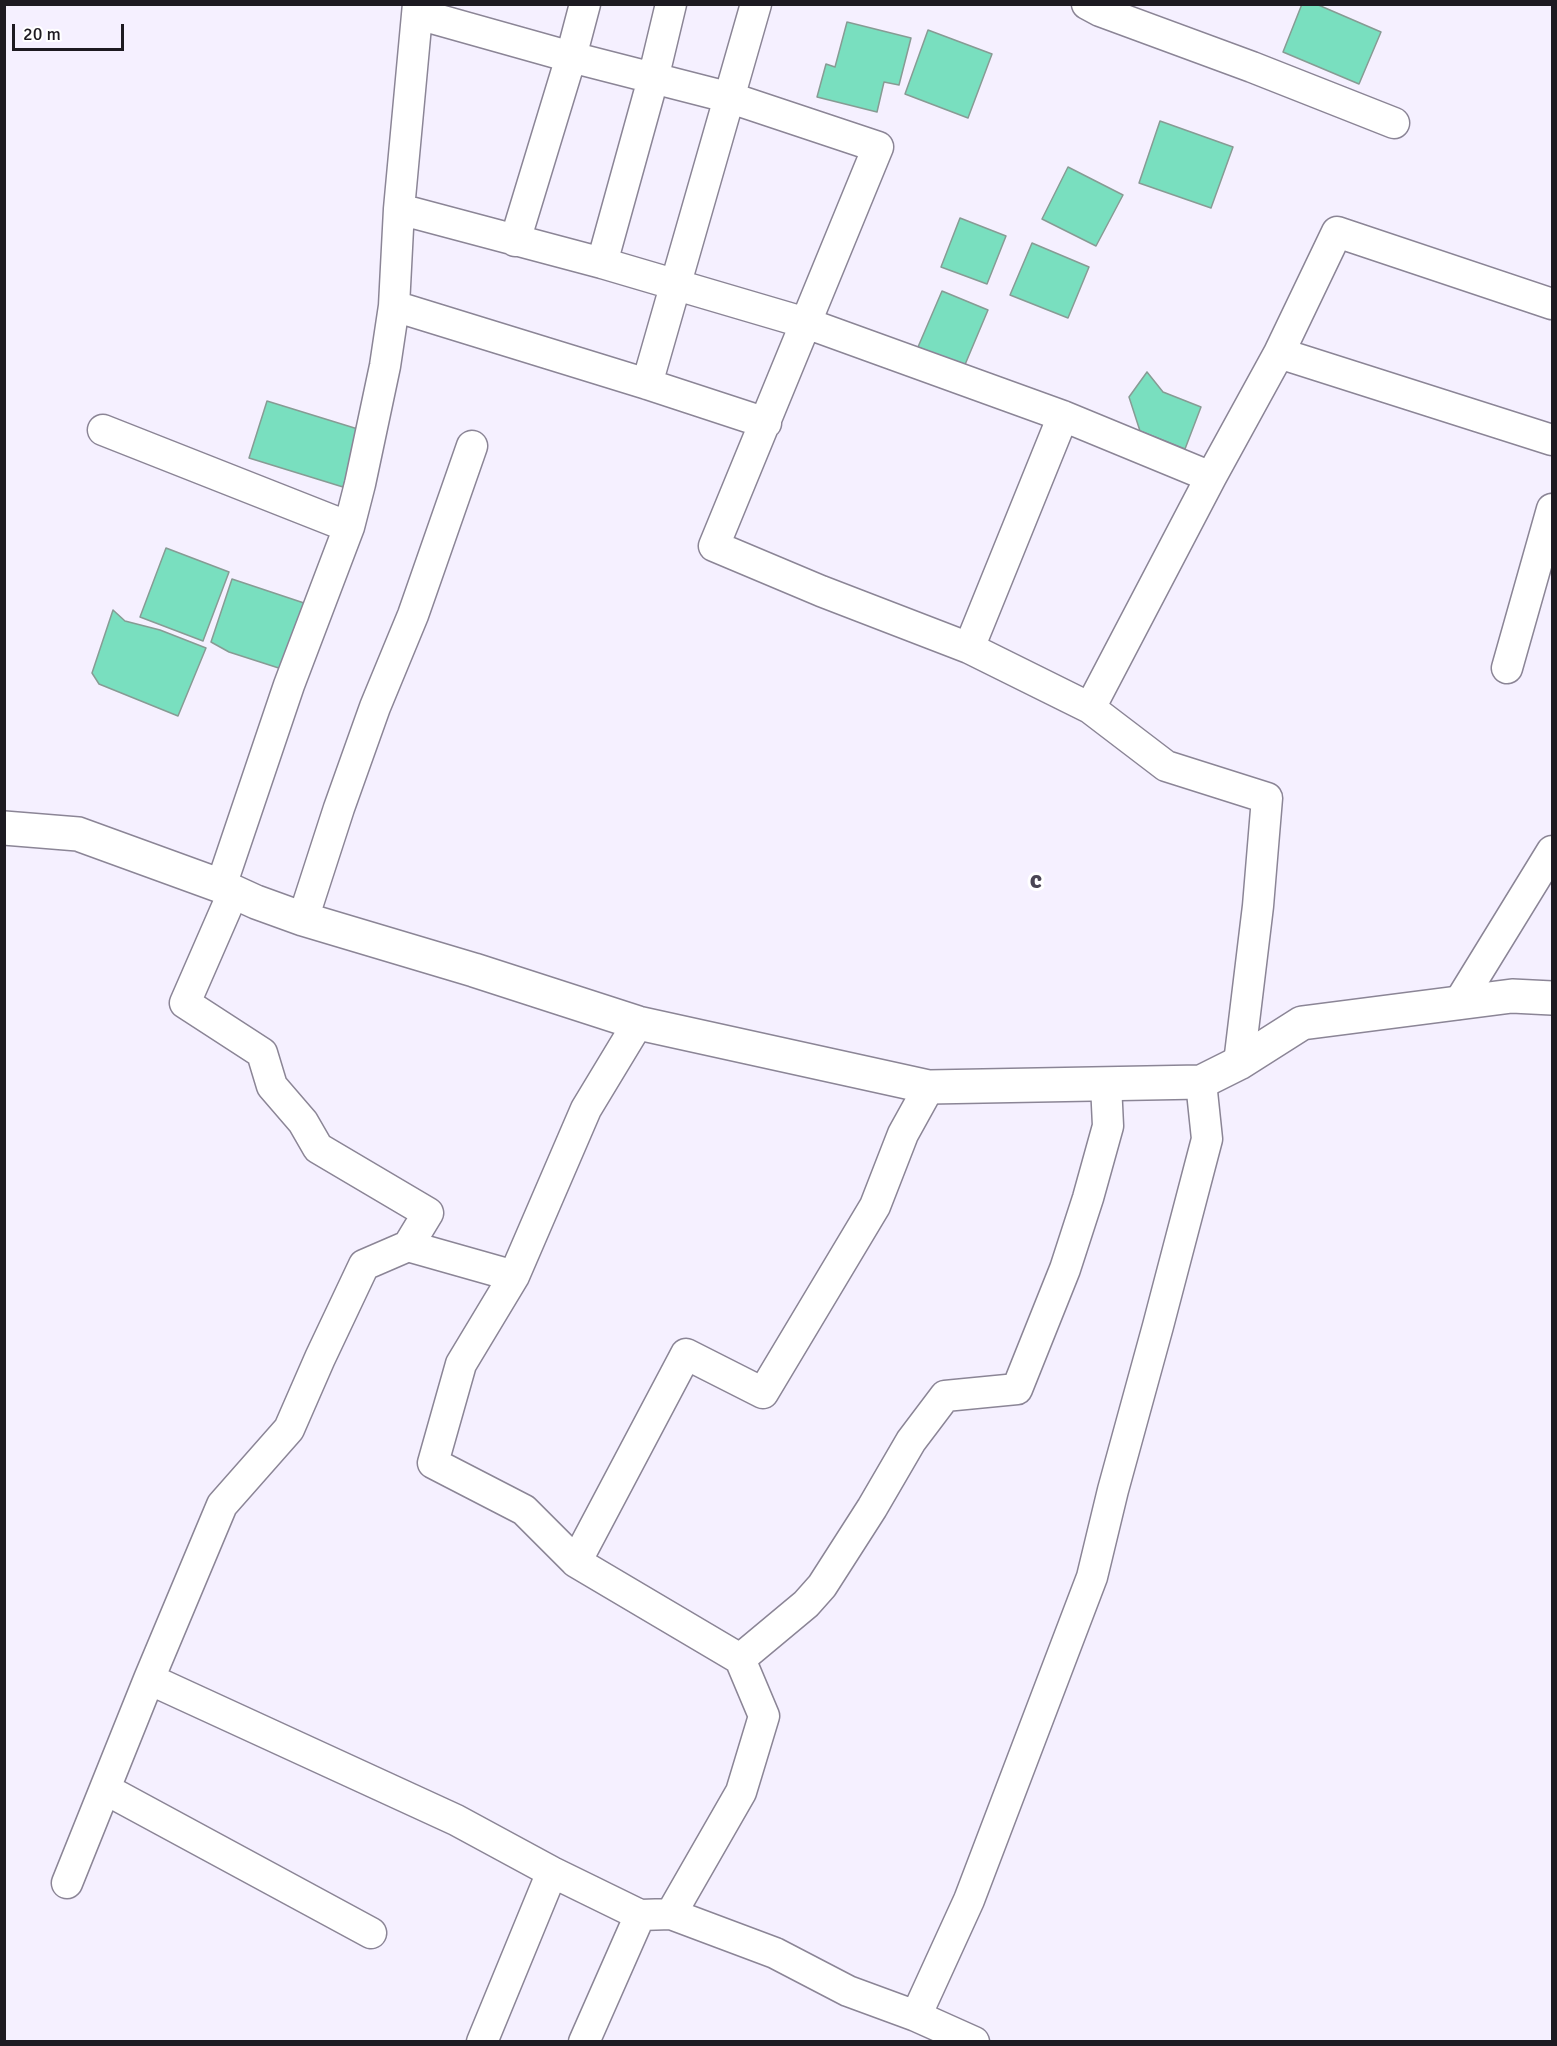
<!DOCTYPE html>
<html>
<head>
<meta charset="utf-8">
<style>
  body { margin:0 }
  #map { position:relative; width:1557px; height:2046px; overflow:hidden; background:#f5f0ff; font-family:Signika,sans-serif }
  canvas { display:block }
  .frame { position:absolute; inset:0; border:6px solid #1d1a21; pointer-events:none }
  .scale { position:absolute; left:12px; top:24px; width:112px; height:27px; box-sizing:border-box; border:3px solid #1d1a21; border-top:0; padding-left:8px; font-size:18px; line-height:21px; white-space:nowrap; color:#1d1a21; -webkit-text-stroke:4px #fff; paint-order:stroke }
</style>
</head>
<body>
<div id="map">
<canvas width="1557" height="2046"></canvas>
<div class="frame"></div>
<div class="scale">20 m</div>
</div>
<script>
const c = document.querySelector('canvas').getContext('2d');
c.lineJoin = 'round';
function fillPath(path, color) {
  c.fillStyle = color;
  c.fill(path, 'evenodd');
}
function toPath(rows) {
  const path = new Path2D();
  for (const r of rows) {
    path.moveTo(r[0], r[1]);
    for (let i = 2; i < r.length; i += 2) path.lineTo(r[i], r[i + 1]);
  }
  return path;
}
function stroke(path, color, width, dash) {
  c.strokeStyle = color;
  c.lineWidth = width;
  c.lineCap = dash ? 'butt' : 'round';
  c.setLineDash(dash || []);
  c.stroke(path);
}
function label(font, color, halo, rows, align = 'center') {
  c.font = font + ' Signika,sans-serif';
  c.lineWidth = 6;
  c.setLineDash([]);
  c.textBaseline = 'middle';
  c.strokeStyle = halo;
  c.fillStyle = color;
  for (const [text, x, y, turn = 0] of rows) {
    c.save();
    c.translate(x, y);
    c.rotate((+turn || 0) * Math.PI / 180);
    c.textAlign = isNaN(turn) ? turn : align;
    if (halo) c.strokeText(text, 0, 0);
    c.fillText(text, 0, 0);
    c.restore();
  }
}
const building = toPath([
  [1302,4,1316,4,1381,32,1359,84,1283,52,1302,4],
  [847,22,911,38,899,85,884,82,877,112,817,97,826,64,835,67,847,22],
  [928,30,992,54,968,118,905,94,928,30],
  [1160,121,1233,147,1211,208,1139,183,1160,121],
  [1068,167,1123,195,1096,246,1042,219,1068,167],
  [960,218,1006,236,987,284,941,267,960,218],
  [1032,243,1089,267,1068,318,1010,295,1032,243],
  [942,291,988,310,964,367,918,347,942,291],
  [1147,372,1163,392,1201,407,1185,449,1140,431,1129,397,1147,372],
  [267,401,361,430,343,487,249,458,267,401],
  [166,548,229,572,203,641,140,617,166,548],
  [232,579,310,605,288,671,229,652,211,642,232,579],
  [113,610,125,621,160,630,206,648,178,716,99,684,92,673,113,610]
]);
const minor = toPath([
  [1087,4,1100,11,1252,67,1394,123],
  [418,14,571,57,731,98,878,147,714,546,821,591,969,648,1090,708],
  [399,209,602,263,806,323,1063,416],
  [515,241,571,57,585,4],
  [602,263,653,79,671,4],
  [394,306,647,384,766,423],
  [1279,353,1552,440],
  [647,384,756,4],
  [103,430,349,527],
  [969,648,1063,416,1211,477],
  [1507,668,1552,509],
  [221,886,289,685,349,527,360,484,385,366,394,306,399,209,418,4],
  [233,893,185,1003,262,1053,272,1086,303,1122,318,1148,428,1213,408,1246],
  [303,919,339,808,375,707,413,615,472,446],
  [1458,1004,1552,851],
  [638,1023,586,1109,514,1276,461,1364,433,1463,524,1510,576,1562,740,1659,764,1716,741,1792,671,1914,775,1953,848,1991,916,2016,974,2042],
  [1239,1063,1258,906,1267,798,1166,766,1090,708,1211,477,1279,353,1337,232,1552,304],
  [514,1276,408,1246,364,1265,320,1358,289,1429,222,1505,149,1679,456,1820,552,1872,640,1915,671,1914],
  [576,1562,686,1354,763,1393,875,1206,903,1134,929,1087],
  [740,1659,806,1604,822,1586,872,1508,911,1441,945,1396,1017,1389,1065,1269,1088,1198,1108,1126,1106,1084],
  [105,1789,371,1933],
  [67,1883,149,1679],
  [916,2016,969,1900,1092,1577,1113,1490,1158,1326,1207,1139,1201,1082],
  [482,2042,552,1872],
  [584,2042,640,1915]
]);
const tertiary = toPath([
  [4,828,78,834,221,886,256,902,303,919,474,970,638,1023,929,1087,1201,1082,1239,1063,1302,1023,1512,996,1552,998]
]);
const quarterNames = [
  ["c",1036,881]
];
fillPath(building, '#79dfbf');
stroke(building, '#879b94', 1.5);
stroke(minor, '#8b8596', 33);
stroke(tertiary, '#8b8596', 36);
stroke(minor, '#fff', 30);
stroke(tertiary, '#fff', 33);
label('bold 26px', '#494453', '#fff', quarterNames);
</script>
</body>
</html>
